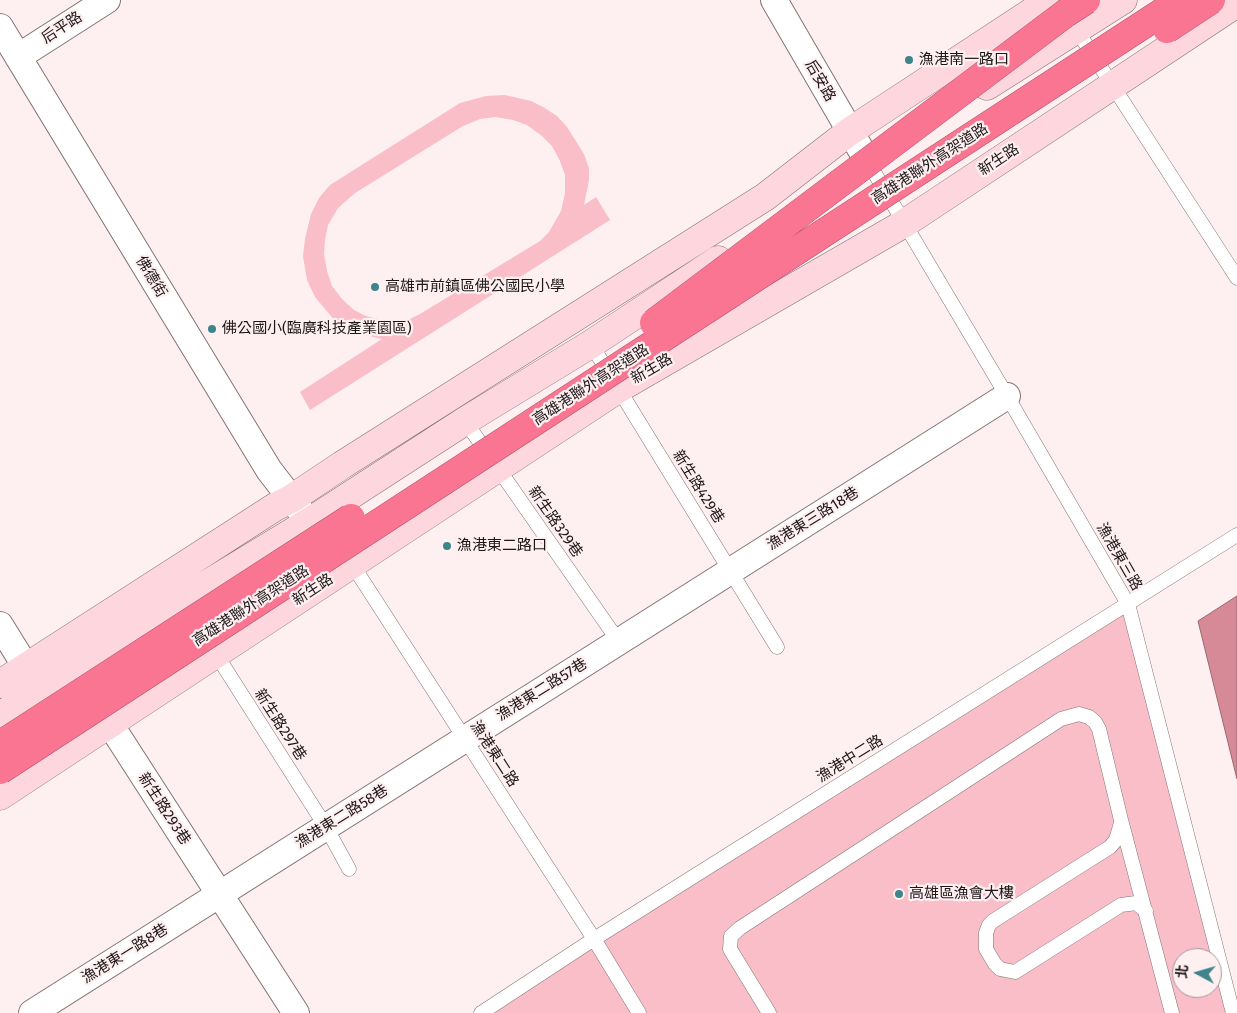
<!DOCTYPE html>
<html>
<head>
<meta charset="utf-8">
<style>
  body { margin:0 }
  #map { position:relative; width:1237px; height:1013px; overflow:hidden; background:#feeff1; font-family:"Fira Sans","Noto Sans TC",sans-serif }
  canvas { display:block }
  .north { position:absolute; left:1172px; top:948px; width:50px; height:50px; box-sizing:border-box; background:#feeff1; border:1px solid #a4999a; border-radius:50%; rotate:276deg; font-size:14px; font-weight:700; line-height:20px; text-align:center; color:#1d1718 }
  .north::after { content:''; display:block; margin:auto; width:18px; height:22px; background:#3d848c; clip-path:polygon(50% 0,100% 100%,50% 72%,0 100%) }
</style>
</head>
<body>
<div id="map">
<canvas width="1237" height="1013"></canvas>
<div class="north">北</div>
</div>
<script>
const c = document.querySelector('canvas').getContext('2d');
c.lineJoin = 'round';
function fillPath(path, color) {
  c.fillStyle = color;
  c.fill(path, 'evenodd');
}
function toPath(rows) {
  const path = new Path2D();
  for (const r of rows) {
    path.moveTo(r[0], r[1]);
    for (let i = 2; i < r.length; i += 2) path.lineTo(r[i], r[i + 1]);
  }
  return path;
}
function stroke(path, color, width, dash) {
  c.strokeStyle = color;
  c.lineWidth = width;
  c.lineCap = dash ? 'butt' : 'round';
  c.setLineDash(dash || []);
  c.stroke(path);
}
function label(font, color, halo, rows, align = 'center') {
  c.font = font + ' "Fira Sans","Noto Sans TC",sans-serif';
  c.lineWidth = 4.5;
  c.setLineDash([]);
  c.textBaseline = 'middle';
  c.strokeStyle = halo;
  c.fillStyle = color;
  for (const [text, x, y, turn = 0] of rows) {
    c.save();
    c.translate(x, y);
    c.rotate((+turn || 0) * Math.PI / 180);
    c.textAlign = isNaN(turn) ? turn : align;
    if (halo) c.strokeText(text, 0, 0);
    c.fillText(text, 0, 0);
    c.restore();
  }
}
const green = toPath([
  [505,95,531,101,543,107,557,116,567,127,584,154,589,168,589,180,584,205,596,197,610,220,310,410,300,392,382,339,353,332,336,322,315,297,307,280,303,256,305,239,311,214,319,198,330,185,460,103,486,96],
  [495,117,513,120,527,125,542,136,552,146,560,161,565,175,565,193,561,211,549,232,540,241,420,314,410,319,395,321,382,320,366,316,354,310,342,299,332,286,327,271,324,254,325,240,328,225,338,208,355,193,463,126,480,119],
  [1128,604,1233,1013,481,1013],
  [1182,958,1212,958,1212,988,1182,988]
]);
const water = toPath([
  [1237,596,1237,779,1198,621,1237,596]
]);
const lane = toPath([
  [1076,29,1237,278],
  [868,162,1007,396,1128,604,1233,1013],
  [591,344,777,647],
  [465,421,619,642],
  [350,561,594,939,639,1013],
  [214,651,326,827,349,869],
  [1121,823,1116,840,1110,847,993,921,989,925,986,933,986,949,995,964,1000,969,1015,972,1121,905,1136,903,1146,911],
  [481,1013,594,939,1237,535],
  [769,1013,730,949,731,936,740,928,1061,719,1079,714,1089,717,1095,722,1099,729,1121,820,1172,1013]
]);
const street = toPath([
  [774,0,868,162],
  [0,27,269,470,309,522],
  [18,57,107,0],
  [0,625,37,685],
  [110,724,296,1013],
  [32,1013,1007,396]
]);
const secondary = toPath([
  [987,86,1123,0],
  [0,684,275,507,291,499,342,465,765,197,849,132,1050,0],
  [0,716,181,600,309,522,465,421,591,344,718,260],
  [0,796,618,389,905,223,1237,3]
]);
const highwayBridge = toPath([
  [1167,29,1211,0],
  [654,323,1066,13,1086,0],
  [0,745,351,518],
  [0,770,1181,0]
]);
const markers = [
  [909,60,5,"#3d848c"],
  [375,287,5,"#3d848c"],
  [212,329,5,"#3d848c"],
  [447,546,5,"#3d848c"],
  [899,894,5,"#3d848c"]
];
const streetNames = [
  ["后平路",62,28,-33],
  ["后安路",820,81,60],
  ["新生路",999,160,-33],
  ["高雄港聯外高架道路",930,164,-33],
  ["佛德街",151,277,59],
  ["新生路",652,369,-30],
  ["高雄港聯外高架道路",591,385,-33],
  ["新生路429巷",698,487,58],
  ["漁港東三路18巷",813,519,-32],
  ["新生路329巷",555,522,55],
  ["漁港東三路",1119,557,60],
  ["新生路",313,590,-33],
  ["高雄港聯外高架道路",251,606,-33],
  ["漁港東二路57巷",542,690,-32],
  ["新生路297巷",280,725,57],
  ["漁港東二路",494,754,57],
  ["漁港中二路",850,759,-32],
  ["新生路293巷",164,809,57],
  ["漁港東二路58巷",342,817,-32],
  ["漁港東一路8巷",125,954,-32]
];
const poiNames = [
  ["漁港南一路口",919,60],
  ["高雄市前鎮區佛公國民小學",385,287],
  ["佛公國小(臨廣科技產業園區)",222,329],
  ["漁港東二路口",457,546],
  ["高雄區漁會大樓",909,894]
];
fillPath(green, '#f9bec7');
fillPath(water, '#d68a98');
stroke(water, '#9e6872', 1);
stroke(lane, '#837375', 15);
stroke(street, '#837375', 28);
stroke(secondary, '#837375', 29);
stroke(lane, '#fff', 14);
stroke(street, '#fff', 26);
stroke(secondary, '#fdd6de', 28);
stroke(highwayBridge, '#ac5467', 29, []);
stroke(highwayBridge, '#f97592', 28);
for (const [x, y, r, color] of markers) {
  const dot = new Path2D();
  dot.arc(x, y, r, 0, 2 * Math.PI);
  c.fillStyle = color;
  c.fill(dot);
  stroke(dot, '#feeff1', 2);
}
label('15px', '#1d1718', '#feeff1', streetNames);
label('15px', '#1d1718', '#feeff1', poiNames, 'left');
</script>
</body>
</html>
